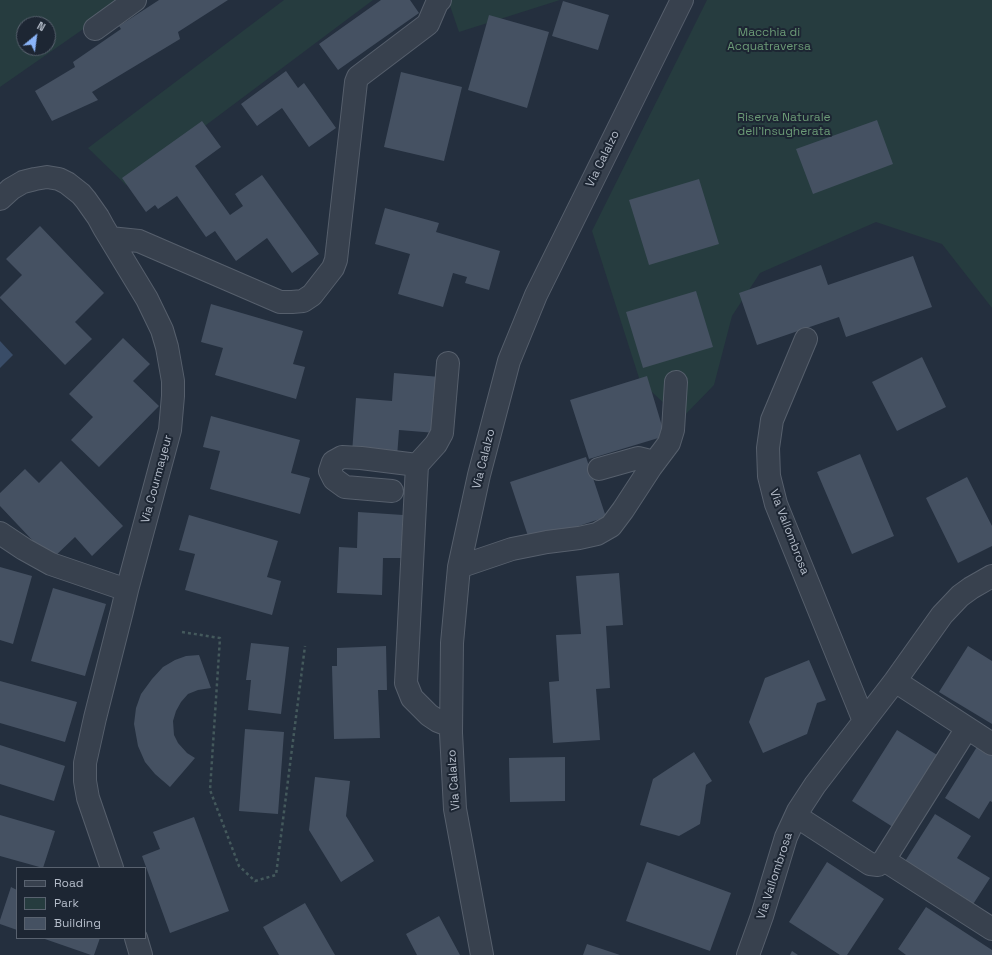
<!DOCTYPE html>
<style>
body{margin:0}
#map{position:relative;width:992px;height:955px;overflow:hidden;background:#242f3e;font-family:"Space Grotesk",sans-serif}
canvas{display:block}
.legend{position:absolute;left:16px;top:867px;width:130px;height:72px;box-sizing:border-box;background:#1d2633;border:1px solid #59626f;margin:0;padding:5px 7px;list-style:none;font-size:12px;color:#b4bcc9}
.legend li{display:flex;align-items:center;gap:8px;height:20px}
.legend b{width:20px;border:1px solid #59626f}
.north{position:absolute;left:16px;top:16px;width:40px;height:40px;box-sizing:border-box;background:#1d2633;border:1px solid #59626f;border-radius:50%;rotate:29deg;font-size:11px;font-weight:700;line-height:16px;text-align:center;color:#b4bcc9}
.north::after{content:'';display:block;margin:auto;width:14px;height:18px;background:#8ab4f8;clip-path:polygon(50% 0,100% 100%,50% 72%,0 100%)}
</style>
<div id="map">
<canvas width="992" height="955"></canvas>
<ul class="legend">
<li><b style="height:5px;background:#38414e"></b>Road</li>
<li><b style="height:11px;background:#263c3f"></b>Park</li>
<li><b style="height:11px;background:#455162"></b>Building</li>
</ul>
<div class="north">N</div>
</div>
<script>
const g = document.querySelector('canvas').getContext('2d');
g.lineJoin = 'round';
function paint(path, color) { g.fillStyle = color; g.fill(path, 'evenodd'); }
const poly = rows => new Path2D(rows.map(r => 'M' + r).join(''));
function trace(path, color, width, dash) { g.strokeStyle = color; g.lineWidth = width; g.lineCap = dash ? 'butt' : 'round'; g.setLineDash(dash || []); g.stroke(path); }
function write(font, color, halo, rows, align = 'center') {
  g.font = font + ' "Space Grotesk",sans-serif'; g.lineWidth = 4; g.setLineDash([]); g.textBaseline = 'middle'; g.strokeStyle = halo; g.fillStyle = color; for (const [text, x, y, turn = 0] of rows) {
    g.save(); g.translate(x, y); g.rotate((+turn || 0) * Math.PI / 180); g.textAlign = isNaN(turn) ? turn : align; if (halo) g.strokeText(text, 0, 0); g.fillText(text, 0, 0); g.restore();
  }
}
paint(poly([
 [0,0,125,0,0,87],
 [24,24,48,24,48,48,24,48],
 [284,0,373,0,126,185,88,148],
 [448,0,560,0,459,32],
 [707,0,992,0,992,308,942,244,876,222,760,273,732,316,714,385,681,419,640,381,592,231]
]), '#263c3f');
paint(poly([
 [0,341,13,355,0,368]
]), '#394c67');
paint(poly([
 [159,0,228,0,178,32,180,39,92,92,98,100,52,121,35,91,75,67,73,62,121,29,119,26],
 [381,0,410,0,419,13,338,70,319,44],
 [563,1,609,15,598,50,552,36],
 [489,15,549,32,527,108,468,90],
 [286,71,298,88,304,83,336,128,309,147,282,108,257,126,241,104],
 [401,72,462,87,444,161,384,147],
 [877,120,893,164,813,194,796,149],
 [202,121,221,147,195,166,230,215,243,206,235,194,262,175,319,254,292,273,267,238,236,261,215,231,206,237,177,196,158,209,155,205,146,212,122,178],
 [699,179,719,244,649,265,629,200],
 [385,208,439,223,436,232,500,251,489,290,465,283,467,277,453,273,443,307,398,294,410,254,375,244],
 [40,226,104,293,75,322,92,339,65,365,0,298,0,297,22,275,6,259],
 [913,256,932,307,846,337,839,317,757,345,739,293,821,265,828,285],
 [696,291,713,347,643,368,626,312],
 [211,304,303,331,293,364,305,367,296,399,215,375,223,348,201,342],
 [123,338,150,364,133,381,159,406,99,467,71,440,93,417,69,394],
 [922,357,946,407,897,431,872,382],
 [394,373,440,377,436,433,399,430,397,457,352,453,356,398,392,401],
 [647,376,665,436,589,459,570,400],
 [211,416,300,440,291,473,310,478,300,514,210,489,220,451,203,447],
 [860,454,894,536,852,554,817,472],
 [586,457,606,517,530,542,510,482],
 [61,461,123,526,92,556,75,537,51,560,0,506,0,493,25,469,39,483],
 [967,477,992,526,992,546,958,563,926,498],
 [358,512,403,515,402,558,383,558,382,595,337,593,339,547,357,548],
 [189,515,278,541,267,577,281,581,272,615,185,590,195,554,179,550],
 [0,567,32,576,13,644,0,640],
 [619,573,623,625,606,626,610,688,596,689,600,740,553,743,549,682,559,681,556,635,581,634,576,576],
 [53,588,106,604,85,676,31,661],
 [251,643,289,647,281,714,248,710,251,680,246,680],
 [386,646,387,690,378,690,380,738,334,739,332,666,337,666,337,648],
 [968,646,992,661,992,724,939,692],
 [199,655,211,688,198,690,188,694,181,702,176,711,173,721,174,735,178,743,187,753,195,758,170,787,155,774,145,762,138,746,134,724,136,708,141,694,152,679,163,667,175,660,186,656],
 [809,660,826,700,817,703,807,734,763,753,749,722,765,678],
 [0,681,77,702,65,742,0,723],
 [245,729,284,732,278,814,239,811],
 [897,730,942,758,896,829,852,801],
 [980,742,992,750,992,802,990,801,979,819,945,798],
 [0,745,65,766,54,801,0,784],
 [694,752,712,781,706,785,700,824,679,836,640,825,653,779],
 [565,757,565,801,510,802,509,758],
 [315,777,350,781,346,816,374,861,341,882,309,830],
 [935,814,971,836,957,858,990,878,970,909,902,866],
 [0,815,55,831,43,868,0,856],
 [194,817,229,911,170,933,142,856,160,849,153,832],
 [647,862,731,893,710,951,626,921],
 [827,862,884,899,847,955,840,955,789,922],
 [11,887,17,890,17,930,0,924,0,920],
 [305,903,335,955,279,955,263,927],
 [926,907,992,950,992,955,906,955,898,949],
 [439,916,460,955,417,955,406,934],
 [42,938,100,938,94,955,91,955],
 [587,944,620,955,583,955],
 [792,951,798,955,790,955]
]), '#455162');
const minor = poly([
 [95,29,135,0],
 [0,199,11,189,23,182,35,179,47,177,59,179,67,183,81,194,86,200,98,217,104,228,147,299,162,330,167,347,173,381,173,396,170,430,127,590,122,611,95,718,85,763,85,781,88,798,112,868],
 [110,238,139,241,280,302,292,302,303,301,312,295,333,268,336,260,356,82,358,77,428,24,437,3,440,0],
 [806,339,772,420,768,448,769,476,776,504,864,721],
 [448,363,442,433,436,444,417,465,406,683,412,698,429,715,438,721,451,726],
 [599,469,638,458,654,462],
 [392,491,345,487,334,479,330,471,333,462,342,457,361,458,417,465],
 [0,533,24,549,51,564,127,590],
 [459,567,512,549,547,542,579,538,597,534,611,526,623,510,651,467,669,443,673,430,676,382],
 [895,681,992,744],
 [796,816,870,864,878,865,884,860,992,929],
 [884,860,967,728],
 [136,938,141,955],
 [482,955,455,809,451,733,452,643,459,567,479,475,509,361,536,295,682,0],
 [748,955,762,916,786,837,798,811,815,785,895,681,942,615,960,596,971,588,992,576]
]);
trace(minor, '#565f6c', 24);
trace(poly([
 [182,632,220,638,210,790,239,866,255,881,276,875,305,646]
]), '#44595c', 2.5, [3, 3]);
trace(minor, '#38414e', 22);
write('12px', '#6b9a76', '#1d2633', [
 ["Macchia di",769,33],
 ["Acquatraversa",769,47],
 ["Riserva Naturale",784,118],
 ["dell'Insugherata",784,132]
]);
write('12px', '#b4bcc9', '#1d2633', [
 ["Via Calalzo",603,159,-64],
 ["Via Calalzo",484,459,-76],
 ["Via Courmayeur",157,479,-75],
 ["Via Vallombrosa",789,532,69],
 ["Via Calalzo",454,780,-94],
 ["Via Vallombrosa",775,876,-72]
]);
</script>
